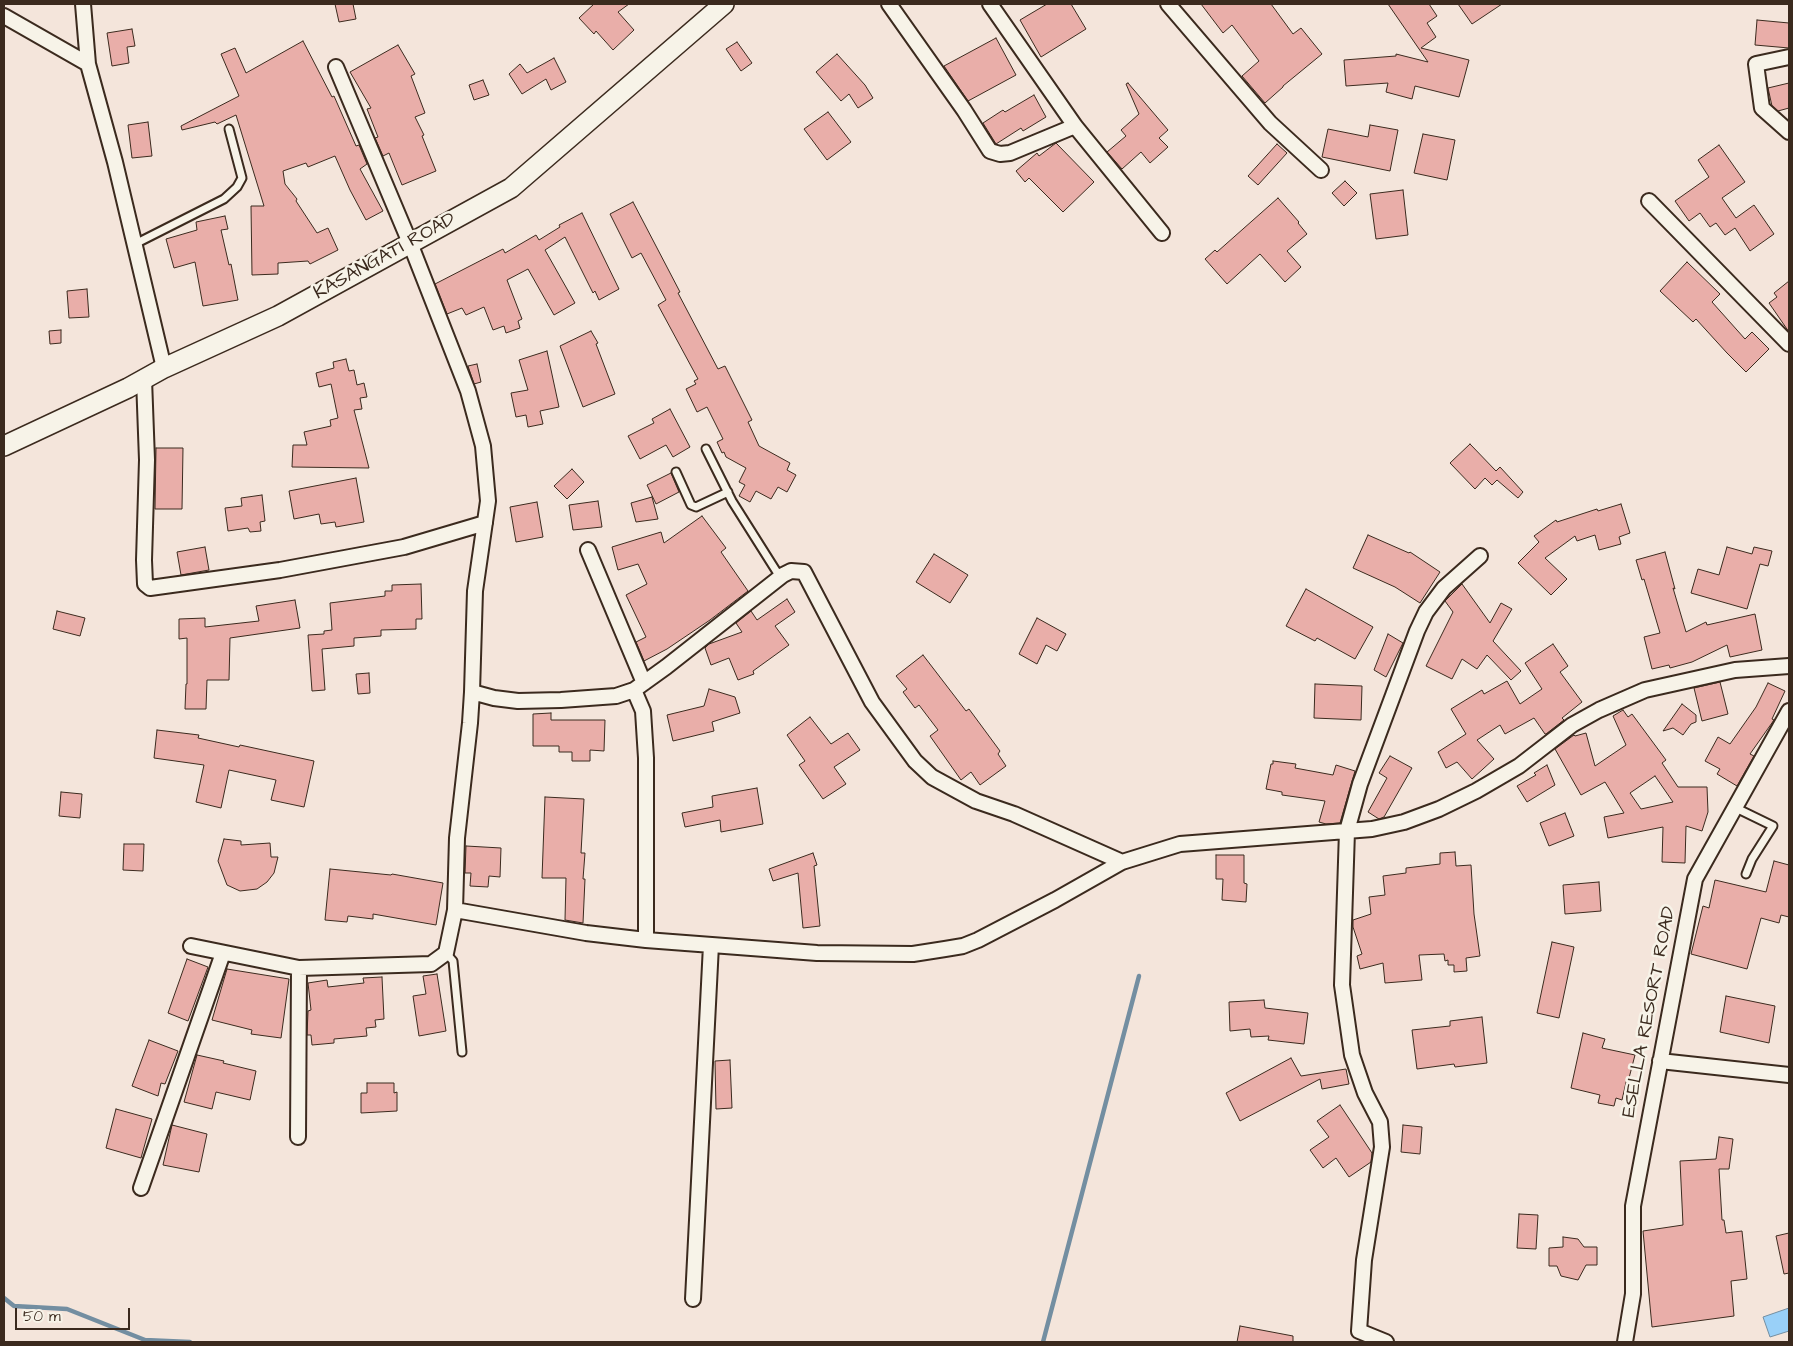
<!DOCTYPE html>
<style>
body{margin:0}
#map{position:relative;width:1793px;height:1346px;overflow:hidden;background:#f4e5db;font-family:"Architects Daughter",sans-serif}
canvas{display:block}
.frame{position:absolute;inset:0;border:5px solid #3b2a1e;pointer-events:none}
.scale{position:absolute;left:15px;top:1308px;width:115px;height:22px;box-sizing:border-box;border:2px solid #3b2a1e;border-top:0;padding-left:6px;font-size:15px;line-height:18px;white-space:nowrap;color:#3b2a1e;-webkit-text-stroke:4px #f7f3e8;paint-order:stroke}
</style>
<div id="map">
<canvas width="1793" height="1346"></canvas>
<div class="frame"></div>
<div class="scale">50 m</div>
</div>
<script>
const g = document.querySelector('canvas').getContext('2d');
g.lineJoin = 'round';
function paint(path, color) { g.fillStyle = color; g.fill(path, 'evenodd'); }
const poly = rows => new Path2D(rows.map(r => 'M' + r).join(''));
function trace(path, color, width, dash) { g.strokeStyle = color; g.lineWidth = width; g.lineCap = dash ? 'butt' : 'round'; g.setLineDash(dash || []); g.stroke(path); }
function write(font, color, halo, rows, align = 'center') {
  g.font = font + ' "Architects Daughter",sans-serif'; g.lineWidth = 5; g.setLineDash([]); g.textBaseline = 'middle'; g.strokeStyle = halo; g.fillStyle = color; for (const [text, x, y, turn = 0] of rows) {
    g.save(); g.translate(x, y); g.rotate((+turn || 0) * Math.PI / 180); g.textAlign = isNaN(turn) ? turn : align; if (halo) g.strokeText(text, 0, 0); g.fillText(text, 0, 0); g.restore();
  }
}
const water = poly([
 [1789,1308,1789,1331,1770,1337,1763,1317,1789,1308]
]);
paint(water, '#99d0f8');
trace(water, '#738ea1', 1);
trace(poly([
 [4,1298,14,1306,67,1309,145,1340,190,1342],
 [1043,1342,1139,976]
]), '#738ea1', 4.5);
const building = poly([
 [335,4,353,4,356,19,339,22,335,4],
 [594,4,629,4,618,12,634,30,613,50,596,31,594,34,579,18,594,4],
 [1047,4,1071,4,1086,29,1041,57,1020,20,1047,4],
 [1201,4,1271,4,1293,34,1301,28,1322,54,1283,86,1283,87,1265,103,1242,76,1259,61,1232,25,1223,33,1201,4],
 [1388,4,1429,4,1437,16,1427,23,1436,37,1421,48,1469,60,1459,97,1415,86,1412,99,1386,92,1388,83,1346,86,1344,60,1396,56,1396,54,1428,62,1388,4],
 [1458,4,1502,4,1472,24,1458,4],
 [1757,20,1789,23,1789,48,1755,45,1757,20],
 [132,29,135,46,127,47,129,63,112,66,107,33,132,29],
 [996,38,1016,75,968,101,944,66,996,38],
 [303,41,332,97,334,96,356,146,359,145,367,164,360,169,383,211,366,220,350,190,335,156,308,167,306,163,283,171,285,184,297,199,296,201,317,233,328,228,338,250,310,264,308,261,278,263,278,274,252,275,251,206,264,206,236,115,217,124,215,122,182,130,181,126,239,96,221,54,235,48,246,73,303,41],
 [737,42,752,63,741,71,726,49,737,42],
 [398,45,415,74,411,76,425,113,415,117,424,135,422,136,436,171,402,185,389,153,383,156,375,138,378,137,367,109,371,108,350,72,398,45],
 [837,54,865,85,873,98,858,108,849,94,841,101,816,72,837,54],
 [554,58,566,82,551,90,546,79,522,94,509,74,520,64,527,73,554,58],
 [483,80,489,95,474,100,469,85,483,80],
 [1128,83,1168,130,1159,138,1168,147,1150,163,1141,152,1122,169,1107,152,1126,136,1121,130,1139,114,1126,84,1128,83],
 [1789,83,1789,108,1778,111,1772,106,1768,88,1789,83],
 [1034,95,1046,117,1023,131,1021,128,996,144,983,123,1003,110,1005,112,1034,95],
 [828,112,851,142,827,160,804,129,828,112],
 [148,122,152,156,132,158,128,125,148,122],
 [1370,125,1398,130,1390,171,1322,157,1328,129,1368,137,1370,125],
 [1423,134,1455,140,1447,180,1414,173,1423,134],
 [1056,143,1094,182,1063,212,1029,178,1025,182,1016,171,1037,153,1039,156,1056,143],
 [1277,144,1287,153,1258,185,1248,176,1277,144],
 [1719,145,1745,182,1722,198,1736,218,1754,205,1774,234,1750,251,1735,228,1725,235,1716,223,1710,227,1700,213,1689,221,1675,201,1709,177,1698,160,1719,145],
 [1345,181,1357,193,1344,206,1332,193,1345,181],
 [1403,190,1408,235,1376,239,1370,194,1403,190],
 [1278,198,1299,222,1298,223,1307,234,1287,251,1301,267,1285,282,1260,254,1227,284,1205,259,1215,250,1217,252,1278,198],
 [633,202,680,292,678,293,718,369,725,366,752,420,748,422,759,446,790,463,787,470,796,475,787,492,778,487,771,499,756,491,750,502,739,496,745,485,739,482,746,468,726,457,724,452,722,453,717,442,723,439,707,407,697,412,686,389,696,384,694,381,698,379,658,305,666,300,641,253,632,258,610,214,633,202],
 [582,213,619,289,599,300,595,291,593,293,565,237,545,250,575,303,554,315,528,269,507,280,522,319,518,321,520,328,506,333,504,326,493,330,484,307,466,315,462,308,447,314,435,284,503,249,505,253,536,235,539,240,560,227,559,225,582,213],
 [225,216,228,229,221,230,229,265,231,264,238,300,203,306,195,262,174,268,166,239,197,230,196,222,225,216],
 [1687,262,1720,294,1712,302,1745,339,1752,332,1769,349,1746,372,1727,353,1696,319,1693,322,1660,291,1687,262],
 [1789,281,1789,332,1769,303,1777,297,1774,293,1789,281],
 [87,289,89,317,69,318,67,291,87,289],
 [61,330,61,343,50,344,49,331,61,330],
 [591,331,598,343,596,344,615,394,583,407,560,346,591,331],
 [547,351,559,407,540,411,543,424,528,427,526,415,516,417,511,393,528,390,519,360,547,351],
 [346,359,349,371,354,370,357,385,364,383,367,397,360,398,362,409,354,410,369,468,292,467,293,445,307,445,304,432,331,426,330,420,338,418,331,384,319,387,316,373,334,368,333,362,346,359],
 [477,364,481,382,474,384,468,366,477,364],
 [670,409,690,447,673,457,666,445,640,459,628,436,654,423,652,419,670,409],
 [1470,444,1496,471,1500,467,1523,492,1518,498,1497,480,1492,485,1485,478,1475,489,1450,463,1470,444],
 [156,448,183,448,182,509,155,509,156,448],
 [572,469,584,482,567,499,554,486,572,469],
 [671,473,679,492,656,504,647,485,671,473],
 [356,478,364,522,336,527,335,522,321,524,319,514,294,519,289,491,356,478],
 [262,495,265,521,260,522,261,531,250,532,248,528,228,531,225,508,242,506,241,498,262,495],
 [652,497,658,519,636,522,631,503,652,497],
 [598,501,602,527,573,530,569,505,598,501],
 [537,502,543,537,516,542,510,507,537,502],
 [1621,504,1630,533,1619,537,1621,544,1599,550,1595,535,1577,541,1575,536,1545,558,1567,579,1551,595,1518,563,1539,542,1534,536,1556,520,1557,522,1597,509,1598,511,1621,504],
 [702,516,726,548,721,552,748,591,710,620,667,649,644,661,636,642,646,637,626,595,647,584,638,564,618,570,612,547,661,532,664,543,702,516],
 [1368,535,1409,553,1410,552,1440,572,1420,603,1395,587,1353,568,1368,535],
 [205,547,209,570,181,575,177,552,205,547],
 [1727,547,1752,554,1754,547,1772,551,1768,566,1760,564,1747,609,1691,593,1698,569,1719,575,1727,547],
 [1665,552,1675,589,1673,588,1686,632,1706,622,1707,625,1755,614,1762,650,1730,657,1727,645,1692,662,1670,668,1669,665,1652,669,1644,637,1660,633,1644,579,1642,580,1636,560,1665,552],
 [934,554,968,575,950,603,916,582,934,554],
 [421,584,422,619,416,619,416,629,381,630,381,636,354,638,354,646,322,649,325,690,312,691,308,635,324,634,324,631,332,630,330,603,385,596,385,591,392,591,392,585,421,584],
 [1462,584,1490,623,1501,603,1512,609,1493,641,1521,671,1511,680,1487,655,1477,669,1462,659,1452,679,1426,666,1453,612,1445,601,1462,584],
 [1306,589,1373,627,1355,659,1317,638,1315,641,1286,626,1306,589],
 [787,599,795,612,775,626,789,645,753,671,754,674,738,680,729,658,711,665,705,648,709,644,742,632,736,623,751,611,757,620,787,599],
 [295,600,300,628,230,638,229,680,207,680,206,709,185,709,186,684,187,684,187,638,179,639,179,619,205,618,205,627,259,621,256,606,295,600],
 [57,611,85,618,80,636,53,629,57,611],
 [1037,618,1066,634,1057,651,1046,645,1037,664,1019,654,1037,618],
 [1388,634,1403,643,1386,677,1374,670,1388,634],
 [1553,644,1568,666,1560,672,1582,702,1562,718,1564,720,1546,734,1545,734,1534,718,1505,734,1500,725,1477,740,1494,759,1472,779,1457,762,1446,768,1438,752,1466,734,1451,709,1482,690,1484,694,1507,681,1520,704,1542,689,1525,663,1553,644],
 [923,655,966,711,969,709,1000,751,998,754,1006,766,980,785,971,772,961,780,930,736,938,730,919,705,915,708,903,692,907,689,896,676,923,655],
 [369,673,370,693,358,694,356,674,369,673],
 [1720,682,1728,714,1702,721,1694,688,1720,682],
 [1768,683,1785,691,1772,719,1774,720,1750,754,1754,756,1737,786,1717,774,1720,769,1705,761,1718,737,1730,744,1756,707,1768,683],
 [1315,684,1362,686,1361,720,1314,718,1315,684],
 [709,689,735,697,740,713,712,722,714,731,673,741,667,715,704,706,709,689],
 [1682,704,1696,715,1696,722,1691,724,1683,735,1673,728,1663,731,1682,704],
 [1623,710,1628,717,1632,714,1666,760,1662,763,1678,787,1707,787,1708,812,1702,831,1686,826,1685,863,1662,862,1663,827,1608,838,1604,817,1624,813,1605,782,1581,795,1555,749,1574,735,1575,736,1586,733,1595,766,1626,745,1613,716,1623,710],
 [1655,776,1673,802,1641,809,1630,793,1655,776],
 [551,713,551,720,605,720,604,751,590,750,590,761,572,761,572,752,559,752,559,746,533,746,533,714,551,713],
 [810,717,831,744,848,733,860,750,834,767,846,784,823,799,799,765,805,761,787,735,810,717],
 [157,730,199,735,198,738,239,747,240,745,314,761,304,807,271,800,276,780,229,770,221,808,196,802,204,765,154,758,157,730],
 [1390,756,1412,768,1384,817,1379,819,1368,812,1387,778,1379,773,1390,756],
 [1273,761,1296,764,1295,768,1333,775,1336,765,1355,771,1340,823,1326,824,1319,822,1325,801,1282,795,1282,792,1266,789,1271,764,1273,764,1273,761],
 [1547,765,1555,785,1527,802,1517,786,1536,775,1534,773,1547,765],
 [757,788,763,824,721,832,720,820,685,827,682,813,713,807,712,796,757,788],
 [61,792,82,794,80,818,59,816,61,792],
 [545,797,584,799,581,853,585,853,583,879,585,879,583,923,565,920,566,878,542,878,545,797],
 [1565,813,1574,836,1549,846,1540,823,1565,813],
 [224,839,241,841,241,845,270,843,271,857,278,857,274,873,267,882,257,889,240,891,227,885,218,861,224,839],
 [124,844,144,844,143,871,123,870,124,844],
 [466,846,501,848,500,877,489,876,488,887,470,886,471,873,465,873,466,846],
 [1455,852,1456,866,1471,865,1474,914,1480,956,1466,958,1467,971,1454,972,1454,965,1448,965,1448,960,1445,961,1444,954,1419,955,1422,980,1385,983,1383,963,1360,969,1357,956,1362,954,1353,927,1353,920,1371,914,1369,897,1385,895,1383,876,1406,873,1406,868,1440,864,1440,853,1455,852],
 [813,853,817,865,814,866,820,926,803,928,798,873,773,881,769,869,813,853],
 [1216,855,1244,855,1244,883,1247,884,1246,902,1222,900,1223,879,1216,879,1216,855],
 [1774,861,1789,865,1789,917,1781,915,1779,923,1761,918,1747,969,1691,954,1703,906,1709,908,1715,880,1766,892,1774,861],
 [330,869,391,875,392,874,443,883,436,925,373,914,373,919,348,916,347,922,325,920,330,869],
 [1599,882,1601,911,1565,914,1563,885,1599,882],
 [1552,942,1574,947,1559,1018,1537,1013,1552,942],
 [187,959,208,967,188,1021,168,1013,187,959],
 [227,969,289,979,281,1038,251,1034,252,1030,212,1020,227,969],
 [437,974,446,1031,419,1036,413,996,426,994,423,976,437,974],
 [382,977,384,1019,375,1020,376,1027,366,1028,367,1036,334,1039,334,1043,312,1045,311,1035,307,1035,308,1011,311,1010,308,983,327,980,328,987,364,983,363,978,382,977],
 [1726,996,1775,1006,1769,1043,1720,1032,1726,996],
 [1264,1000,1265,1008,1308,1013,1304,1044,1268,1040,1269,1036,1251,1037,1250,1029,1230,1031,1229,1002,1264,1000],
 [1482,1017,1487,1063,1455,1067,1454,1064,1417,1069,1412,1030,1450,1026,1450,1021,1482,1017],
 [1583,1033,1605,1039,1602,1048,1635,1055,1629,1078,1627,1078,1622,1100,1616,1098,1614,1106,1598,1103,1600,1095,1571,1088,1583,1033],
 [149,1040,178,1051,165,1084,161,1083,158,1096,132,1086,149,1040],
 [197,1055,224,1061,223,1063,256,1071,250,1100,216,1092,212,1109,184,1102,197,1055],
 [1291,1058,1301,1076,1346,1069,1349,1084,1322,1089,1320,1079,1240,1121,1226,1093,1291,1058],
 [730,1060,732,1108,716,1109,715,1061,730,1060],
 [367,1083,394,1083,394,1093,397,1092,397,1111,361,1113,361,1093,367,1093,367,1083],
 [1340,1105,1372,1153,1371,1162,1349,1177,1336,1158,1323,1168,1310,1150,1329,1137,1317,1121,1340,1105],
 [116,1109,152,1119,141,1158,106,1148,116,1109],
 [172,1125,207,1134,199,1172,163,1165,172,1125],
 [1403,1125,1422,1127,1420,1154,1401,1152,1403,1125],
 [1719,1137,1733,1139,1729,1169,1719,1169,1722,1220,1724,1220,1726,1233,1742,1231,1747,1279,1731,1281,1734,1316,1652,1327,1643,1231,1683,1225,1680,1161,1716,1159,1719,1137],
 [1519,1214,1538,1215,1536,1249,1517,1248,1519,1214],
 [1789,1233,1789,1273,1784,1274,1776,1236,1789,1233],
 [1563,1237,1578,1239,1584,1247,1597,1247,1597,1265,1586,1265,1578,1280,1561,1276,1557,1266,1549,1266,1549,1248,1563,1247,1563,1237],
 [1240,1326,1293,1336,1293,1342,1237,1342,1240,1326]
]);
paint(building, '#e9aea9');
trace(building, '#3b2a1e', 1);
const lane = poly([
 [135,244,224,199,237,187,242,178,229,129],
 [706,449,732,501,780,577],
 [676,472,691,505,696,507,728,492],
 [1736,808,1773,826,1752,859,1746,874],
 [446,953,453,961,462,1052]
]);
const street = poly([
 [83,4,88,64,115,162,164,368],
 [889,4,964,110,990,151,1000,154,1010,153,1075,126],
 [990,4,1075,126,1162,233],
 [1168,4,1270,123,1321,170],
 [4,16,88,64],
 [1789,57,1756,64,1762,108,1789,132],
 [336,67,410,243,468,391,483,446,488,501,475,591,472,692,470,723,457,838,455,910,586,933,646,940,817,953,913,954,945,949,963,946,978,940,1055,900,1122,862,1180,844,1372,829,1404,822,1439,809,1476,791,1519,766,1572,725,1599,710,1645,690,1735,670,1789,666],
 [1649,201,1789,344],
 [144,379,147,460,144,560,145,584,150,588,280,570,404,547,485,523],
 [588,550,644,683],
 [634,690,643,711,646,758,646,940],
 [472,692,494,698,518,701,561,700,616,696,634,690,666,667,783,575,791,571,804,572,872,702,915,761,932,777,976,801,1014,814,1122,862],
 [191,946,299,968,431,964,446,953,455,910],
 [1660,1061,1789,1075],
 [298,1137,299,968],
 [141,1188,223,953],
 [693,1299,711,945],
 [1386,1342,1359,1331,1364,1260,1382,1147,1380,1122,1365,1093,1352,1055,1342,985,1347,831,1360,784,1417,631,1426,612,1444,588,1480,556],
 [1625,1342,1633,1294,1633,1206,1695,879,1789,711]
]);
const secondary = poly([
 [4,446,128,388,164,368,278,316,511,188,724,4]
]);
trace(lane, '#3b2a1e', 11);
trace(street, '#3b2a1e', 18);
trace(secondary, '#3b2a1e', 22);
trace(lane, '#f7f3e8', 7);
trace(street, '#f7f3e8', 14);
trace(secondary, '#f7f3e8', 19);
write('19px', '#3b2a1e', '#f7f3e8', [
 ["KASANGATI ROAD",385,257,-29],
 ["ESELLA RESORT ROAD",1650,1012,-79]
]);
</script>
